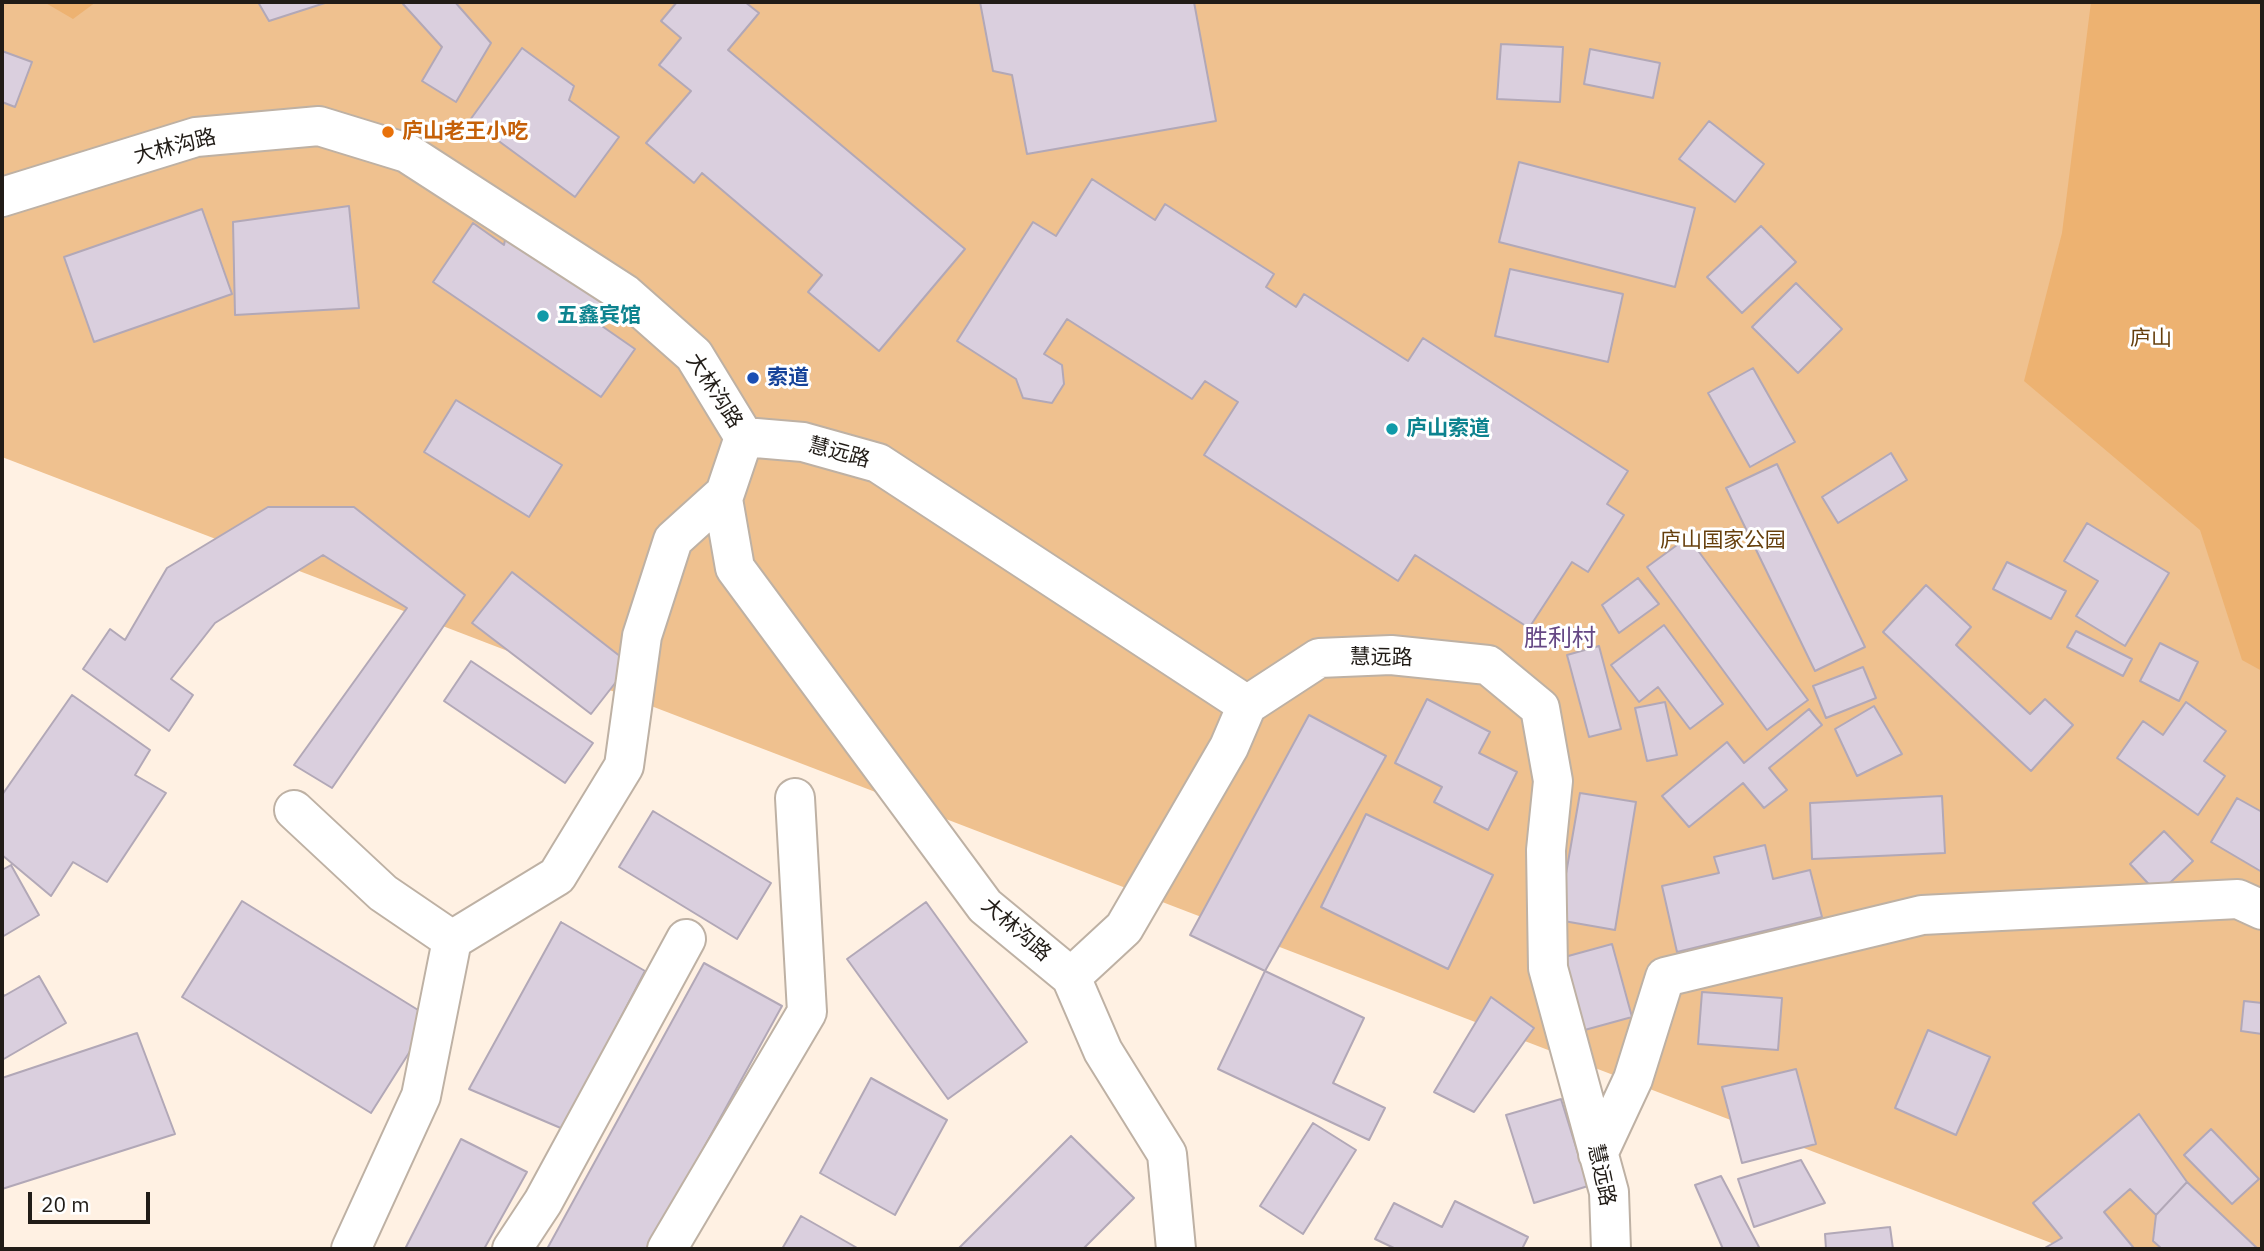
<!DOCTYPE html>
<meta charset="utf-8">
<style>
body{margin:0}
#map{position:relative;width:2264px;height:1251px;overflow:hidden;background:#fff1e3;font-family:"IBM Plex Sans",sans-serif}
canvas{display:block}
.frame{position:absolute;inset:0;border:4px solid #211c17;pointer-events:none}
.scale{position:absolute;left:28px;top:1192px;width:122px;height:32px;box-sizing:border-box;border:4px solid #211c17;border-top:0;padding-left:9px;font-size:21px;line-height:24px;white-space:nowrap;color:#211c17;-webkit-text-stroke:5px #fff;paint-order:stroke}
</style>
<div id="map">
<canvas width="2264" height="1251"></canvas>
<div class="frame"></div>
<div class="scale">20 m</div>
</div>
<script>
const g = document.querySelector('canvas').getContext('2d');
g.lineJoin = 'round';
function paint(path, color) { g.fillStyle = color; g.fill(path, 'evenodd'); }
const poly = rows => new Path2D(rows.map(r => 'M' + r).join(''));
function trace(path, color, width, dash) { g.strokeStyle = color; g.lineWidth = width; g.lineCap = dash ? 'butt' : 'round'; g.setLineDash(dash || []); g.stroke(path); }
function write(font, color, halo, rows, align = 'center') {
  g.font = font + ' "IBM Plex Sans","Noto Sans SC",sans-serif'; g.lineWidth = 6; g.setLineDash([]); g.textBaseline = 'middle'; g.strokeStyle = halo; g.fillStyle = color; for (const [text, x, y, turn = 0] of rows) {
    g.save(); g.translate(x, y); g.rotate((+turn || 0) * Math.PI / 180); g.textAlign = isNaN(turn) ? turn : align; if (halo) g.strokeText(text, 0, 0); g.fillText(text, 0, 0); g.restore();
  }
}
paint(poly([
 [2,2,2262,2,2262,1249,2067,1249,2,457]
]), '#efc18f');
paint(poly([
 [44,2,96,2,73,19],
 [2091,2,2262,2,2262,671,2242,660,2200,530,2024,381,2062,233]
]), '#edb271');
const building = poly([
 [258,2,328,2,269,21,258,2],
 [406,2,455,2,491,43,456,102,422,81,442,47,403,4,406,2],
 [677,2,745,2,759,13,728,50,965,249,879,351,808,292,822,275,702,173,694,183,646,143,691,91,659,65,681,38,661,21,677,2],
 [980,2,1194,2,1216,121,1027,154,1012,75,993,71,980,2],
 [1501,44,1563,47,1560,102,1497,99,1501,44],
 [522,48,574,86,569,100,619,137,575,197,470,120,522,48],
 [1590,49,1660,63,1653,98,1584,84,1590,49],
 [2,51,32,62,15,107,2,102,2,51],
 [1709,121,1764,164,1735,202,1679,159,1709,121],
 [1519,162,1695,208,1675,287,1499,242,1519,162],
 [1092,179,1155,220,1165,204,1274,274,1266,287,1296,307,1304,294,1408,361,1423,338,1628,471,1607,504,1624,515,1588,572,1572,562,1529,628,1415,555,1398,581,1204,455,1238,402,1205,381,1192,399,1067,319,1044,354,1062,365,1064,384,1052,403,1023,398,1016,379,957,341,1033,222,1056,236,1092,179],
 [349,206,359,308,235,315,233,222,349,206],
 [202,209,232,294,94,342,64,257,202,209],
 [473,223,504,245,506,235,611,307,599,324,635,349,601,397,433,282,473,223],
 [1761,226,1796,262,1742,313,1707,277,1761,226],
 [1510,269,1623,294,1608,362,1495,336,1510,269],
 [1796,283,1842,329,1798,373,1752,327,1796,283],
 [1753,368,1795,442,1750,467,1708,393,1753,368],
 [456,400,562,465,529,517,424,452,456,400],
 [1891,453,1907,480,1838,523,1822,497,1891,453],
 [1777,464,1865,647,1815,671,1726,488,1777,464],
 [268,507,354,507,465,595,332,788,294,765,407,608,323,555,215,623,171,679,193,695,169,731,83,669,110,629,125,640,167,568,268,507],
 [2087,523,2169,573,2125,646,2076,616,2098,581,2064,561,2087,523],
 [1688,537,1808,700,1767,730,1647,567,1688,537],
 [2007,562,2066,591,2051,619,1993,589,2007,562],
 [512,572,630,664,591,714,472,623,512,572],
 [1638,578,1659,604,1619,633,1602,605,1638,578],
 [1926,585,1971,627,1956,645,2030,714,2045,699,2073,725,2031,771,1883,632,1926,585],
 [1664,625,1723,704,1690,729,1658,687,1639,702,1611,665,1664,625],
 [2076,631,2132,659,2123,676,2067,647,2076,631],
 [2160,643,2198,662,2179,701,2140,681,2160,643],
 [1599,646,1621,729,1589,737,1567,655,1599,646],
 [471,661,593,743,565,783,444,701,471,661],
 [1863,667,1876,698,1826,718,1813,686,1863,667],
 [72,695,150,750,135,775,166,793,107,882,73,862,51,896,2,855,2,795,72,695],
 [1427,699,1490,732,1479,753,1517,772,1488,830,1434,802,1442,787,1395,763,1427,699],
 [1665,702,1677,755,1647,761,1635,708,1665,702],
 [2186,702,2226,731,2204,761,2225,776,2198,815,2117,758,2143,721,2163,735,2186,702],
 [1874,706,1902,754,1857,776,1835,729,1874,706],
 [1809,709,1822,725,1769,768,1787,790,1764,808,1743,783,1689,827,1662,796,1727,742,1744,763,1809,709],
 [1309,715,1386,756,1265,971,1190,935,1309,715],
 [1580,793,1636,802,1615,930,1558,920,1580,793],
 [1942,796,1945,853,1812,859,1810,803,1942,796],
 [2237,798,2262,812,2262,872,2211,842,2237,798],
 [653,811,771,883,737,939,619,867,653,811],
 [1366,814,1493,875,1448,969,1321,907,1366,814],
 [2164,831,2193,861,2158,894,2130,864,2164,831],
 [1765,845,1773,879,1810,870,1822,917,1677,952,1662,886,1719,873,1714,857,1765,845],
 [11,865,39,915,2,937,2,870,11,865],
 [242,901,431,1018,371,1113,182,997,242,901],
 [926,902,1027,1042,948,1099,847,959,926,902],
 [561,922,645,971,563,1129,469,1089,561,922],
 [1612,944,1632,1017,1581,1031,1561,958,1612,944],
 [704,963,782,1006,648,1249,547,1249,704,963],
 [1265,971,1364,1018,1333,1083,1385,1108,1369,1140,1218,1069,1265,971],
 [39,976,66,1023,2,1060,2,992,4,996,39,976],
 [1702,992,1782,998,1778,1050,1698,1044,1702,992],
 [1491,997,1534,1028,1474,1112,1434,1092,1491,997],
 [2244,1001,2262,1003,2262,1034,2241,1031,2244,1001],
 [1928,1030,1990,1057,1956,1135,1895,1108,1928,1030],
 [137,1033,175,1134,2,1189,2,1078,137,1033],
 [1796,1069,1816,1144,1742,1163,1722,1087,1796,1069],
 [871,1078,947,1120,895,1215,820,1173,871,1078],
 [1561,1099,1588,1186,1534,1203,1506,1115,1561,1099],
 [2139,1114,2187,1182,2156,1215,2130,1189,2104,1212,2133,1247,2131,1249,2043,1249,2062,1238,2033,1203,2139,1114],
 [1313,1123,1356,1150,1303,1234,1260,1206,1313,1123],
 [2211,1129,2259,1179,2232,1204,2184,1155,2211,1129],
 [1071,1136,1134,1198,1083,1249,958,1249,1071,1136],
 [461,1139,527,1172,484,1249,405,1249,461,1139],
 [1801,1160,1825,1203,1754,1227,1738,1179,1801,1160],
 [1721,1176,1760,1249,1723,1249,1695,1185,1721,1176],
 [2187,1182,2258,1249,2162,1249,2153,1241,2156,1215,2187,1182],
 [1455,1201,1528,1237,1522,1249,1396,1249,1375,1239,1394,1203,1442,1227,1455,1201],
 [801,1216,859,1249,782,1249,801,1216],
 [1890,1227,1893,1249,1826,1249,1825,1234,1890,1227]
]);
paint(building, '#dacfde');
trace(building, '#b2a8b7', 2);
const street = poly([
 [2,197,196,137,319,126,407,153,625,294,694,355,744,437,723,499,735,568,985,906,1071,977,1103,1051,1167,1154,1176,1249],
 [744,437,803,442,878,463,1247,705,1319,658,1391,655,1488,665,1540,708,1553,781,1546,850,1548,968,1609,1192,1611,1249],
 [294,810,383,893,452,940],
 [1071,977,1124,928,1229,747,1247,705],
 [1598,1154,1633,1079,1665,977,1922,915,2238,899,2262,910],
 [351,1249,421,1096,452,940,557,876,624,766,642,636,673,540,725,493],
 [512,1249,543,1202,686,939],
 [667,1249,807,1012,795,798]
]);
trace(street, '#beb1a4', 42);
trace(street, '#fff', 38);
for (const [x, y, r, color] of [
 [388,132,7,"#e8710a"],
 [543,316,7,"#0f9aa8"],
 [753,378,7,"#1a4fb4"],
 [1392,429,7,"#0f9aa8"]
]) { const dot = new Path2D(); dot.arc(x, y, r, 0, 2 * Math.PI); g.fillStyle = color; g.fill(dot); trace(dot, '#fff', 2.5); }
write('bold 21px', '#c56008', '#fff', [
 ["庐山老王小吃",402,132]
], 'left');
write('21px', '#211c17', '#fff', [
 ["大林沟路",175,147,-14],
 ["大林沟路",714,391,57],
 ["慧远路",839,453,15],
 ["慧远路",1381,658,1],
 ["大林沟路",1016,930,41],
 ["慧远路",1601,1175,78]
]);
write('bold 21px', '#0d838f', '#fff', [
 ["五鑫宾馆",557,316],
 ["庐山索道",1406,429]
], 'left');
write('21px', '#663f0c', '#fff', [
 ["庐山",2151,339],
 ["庐山国家公园",1723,541]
]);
write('bold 21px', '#164399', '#fff', [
 ["索道",767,378]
], 'left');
write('24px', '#654884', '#fff', [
 ["胜利村",1560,639]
]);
</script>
